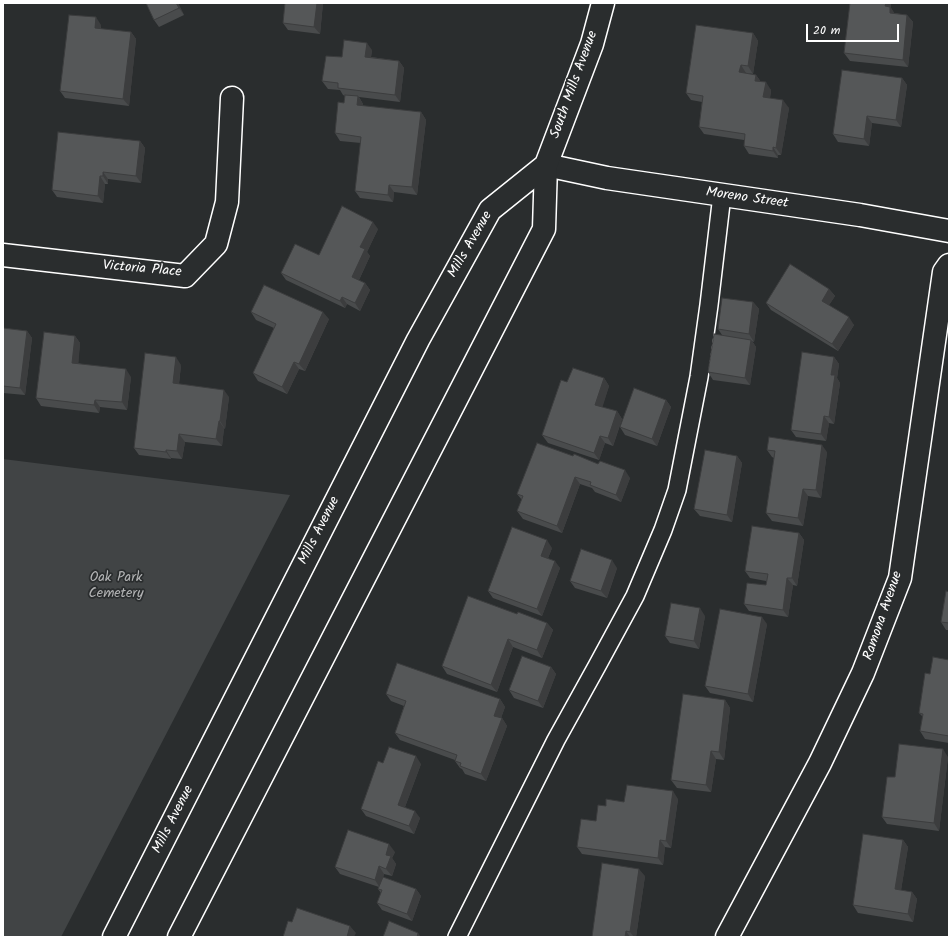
<!DOCTYPE html>
<style>
body{margin:0}
#map{position:relative;width:952px;height:940px;overflow:hidden;background:#2a2d2e;font-family:Kalam,sans-serif}
canvas{display:block}
.frame{position:absolute;inset:0;border:4px solid #fff;pointer-events:none}
.scale{position:absolute;left:806px;top:24px;width:93px;height:18px;box-sizing:border-box;border:2px solid #fff;border-top:0;padding-left:5px;font-size:12px;line-height:14px;white-space:nowrap;color:#fff;-webkit-text-stroke:3px #2a2d2e;paint-order:stroke}
</style>
<div id="map">
<canvas width="952" height="940"></canvas>
<div class="frame"></div>
<div class="scale">20 m</div>
</div>
<script>
const g = document.querySelector('canvas').getContext('2d');
g.lineJoin = 'round';
function paint(path, color) { g.fillStyle = color; g.fill(path, 'evenodd'); }
const poly = rows => new Path2D(rows.map(r => 'M' + r).join(''));
function trace(path, color, width, dash) { g.strokeStyle = color; g.lineWidth = width; g.lineCap = dash ? 'butt' : 'round'; g.setLineDash(dash || []); g.stroke(path); }
function write(font, color, halo, rows, align = 'center') {
  g.font = font + ' Kalam,sans-serif'; g.lineWidth = 3.5; g.setLineDash([]); g.textBaseline = 'middle'; g.strokeStyle = halo; g.fillStyle = color; for (const [text, x, y, turn = 0] of rows) {
    g.save(); g.translate(x, y); g.rotate((+turn || 0) * Math.PI / 180); g.textAlign = isNaN(turn) ? turn : align; if (halo) g.strokeText(text, 0, 0); g.fillText(text, 0, 0); g.restore();
  }
}
paint(poly([
 [3,459,290,495,61,937,3,937]
]), '#414445');
const service = poly([
 [457,937,556,740,597,666,635,596,663,530,677,490,699,377,709,305,722,195]
]);
const minor = poly([
 [3,255,185,276,216,244,227,202,232,98],
 [727,937,820,763,863,673,900,578,944,272,949,265]
]);
const tertiary = poly([
 [546,165,607,178,860,215,949,231]
]);
const primary = poly([
 [114,937,418,340,490,210,546,165],
 [179,937,544,229,546,165,592,44,603,3]
]);
trace(service, '#fff', 20);
trace(minor, '#fff', 25);
trace(tertiary, '#fff', 25);
trace(primary, '#fff', 25);
trace(service, '#2a2d2e', 17);
trace(minor, '#2a2d2e', 22);
trace(tertiary, '#2a2d2e', 22);
trace(primary, '#2a2d2e', 22);
paint(poly([
 [146,3,178,3,184,15,159,27,154,20],
 [279,3,323,3,320,34,288,30,283,23,285,4],
 [455,3,467,3,467,4],
 [850,3,891,3,891,8,894,13,907,15,913,22,908,67,850,61,844,53],
 [101,25,101,29,131,32,136,39,129,106,65,98,60,91],
 [753,33,758,41,753,74,746,73,756,75,761,82,771,90,770,98,789,108,781,155,778,155,778,158,749,154,744,146,744,140,704,134,699,127,702,102,691,100,686,93],
 [372,50,371,57,399,61,404,68,400,102,359,97,363,104,363,106,421,112,426,120,417,195,394,192,393,202,360,198,355,191,361,143,340,141,335,133,344,103,345,96,343,95,340,90,328,89,322,81,342,57],
 [902,78,907,85,901,127,872,123,869,146,838,142,833,134],
 [140,141,145,148,141,183,108,179,108,184,105,184,103,203,57,197,52,190],
 [378,229,367,252,370,256,359,280,365,283,370,290,360,311,347,304,345,308,286,280,281,273],
 [829,289,835,296,829,305,854,325,838,351,771,310,766,303],
 [753,302,759,309,754,342,752,341,756,347,750,385,713,380,708,372,722,335,718,329],
 [251,312,329,319,305,371,299,369,287,394,258,381,253,373,274,328,256,320],
 [3,328,27,331,32,338,25,395,3,393],
 [75,336,80,343,78,363,131,377,127,410,100,407,99,413,41,406,36,398],
 [834,357,839,364,837,378,840,383,834,424,829,423,826,441,796,437,791,430],
 [181,365,179,384,229,397,225,429,224,428,222,446,185,442,182,459,171,458,171,459,139,455,134,448],
 [604,378,609,386,602,407,617,411,622,419,613,446,605,443,599,460,548,443,542,435,567,382],
 [666,400,671,407,657,446,625,435,620,427],
 [767,450,827,452,821,498,808,496,803,526,772,521,766,513,774,458,772,457],
 [573,456,630,478,621,502,595,492,592,488,580,484,562,533,523,519,517,511,522,500,517,494],
 [737,456,742,463,732,522,700,516,694,509],
 [799,533,804,540,797,586,793,585,788,617,749,611,744,604,766,585,766,581,750,578,745,571],
 [552,548,548,558,560,568,542,616,493,598,488,591],
 [617,568,607,598,575,588,570,581],
 [949,592,949,630,946,630,941,622],
 [517,614,547,623,553,630,542,658,513,647,497,692,447,674,442,666],
 [705,616,699,649,670,643,665,636],
 [767,624,753,702,710,693,705,686],
 [949,660,949,743,925,739,920,731,923,717,919,713,930,674],
 [551,667,556,674,543,708,514,698,509,690],
 [386,694,500,699,505,707,501,718,502,718,507,726,486,781,465,774,462,769,460,768,455,761,455,760,400,740,395,733,404,706,391,701],
 [725,700,730,708,724,760,716,759,711,792,677,788,671,780],
 [948,757,939,831,887,824,882,817,895,777],
 [383,763,421,764,405,807,420,818,414,834,366,816,361,809],
 [678,799,671,848,665,847,663,865,582,854,577,847,596,821,606,806,624,802],
 [903,840,908,847,901,890,912,892,917,899,913,922,858,913,853,905],
 [395,852,392,858,396,864,392,876,384,874,383,877,416,889,421,896,412,921,382,910,377,903,381,893,378,889,379,887,340,874,335,867],
 [645,876,636,937,592,937]
]), '#494b4c');
paint(poly([
 [176,3,178,3,184,15,179,8],
 [317,3,323,3,320,34,314,27],
 [886,3,891,3,891,8,895,14,895,20,885,6],
 [907,15,913,22,908,67,903,60],
 [96,17,101,25,100,36,95,28],
 [131,32,136,39,129,106,123,99],
 [753,33,758,41,753,74,748,66],
 [367,43,372,50,370,64,365,57],
 [399,61,404,68,400,102,395,95],
 [741,65,746,73,744,80,739,72],
 [756,75,761,82,755,81],
 [902,78,907,85,901,127,896,120],
 [766,82,771,90,769,105,763,97],
 [358,96,363,104,362,112,357,105],
 [783,100,789,108,781,155,776,148],
 [421,112,426,120,417,195,412,187],
 [867,116,872,123,869,146,864,139],
 [140,141,145,148,141,183,136,176],
 [773,147,778,155,778,158,773,151],
 [103,172,108,179,108,184,103,176],
 [100,176,105,184,103,203,98,196],
 [389,185,394,192,393,202,388,195],
 [373,222,378,229,367,252,370,256,357,284,352,277,360,247],
 [365,283,370,290,360,311,355,303],
 [829,289,835,296,827,308,822,301],
 [342,297,347,304,345,308,340,301],
 [753,302,759,309,754,342,749,334],
 [323,312,329,319,305,371,299,364],
 [849,317,854,325,838,351,832,344],
 [27,331,32,338,25,395,20,388],
 [75,336,80,343,78,370,72,363],
 [751,340,756,347,750,385,745,378],
 [176,357,181,365,178,391,173,383],
 [834,357,839,364,837,378,840,383,834,424,829,417,831,375],
 [294,362,299,369,287,394,282,387],
 [126,369,131,377,127,410,122,402],
 [604,378,609,386,601,412,595,405],
 [224,390,229,397,225,429,220,421],
 [95,400,100,407,99,413,94,405],
 [666,400,671,407,657,446,652,439],
 [617,411,622,419,613,446,608,438],
 [824,416,829,423,826,441,821,434],
 [219,421,224,428,222,446,216,439],
 [179,434,185,442,182,459,177,451],
 [600,436,605,443,599,460,594,453],
 [822,445,827,452,821,498,816,490],
 [166,450,171,458,171,459,166,452],
 [737,456,742,463,732,522,727,515],
 [625,470,630,478,621,502,616,495],
 [575,477,580,484,562,533,557,526],
 [803,489,808,496,803,526,798,518],
 [799,533,804,540,797,586,792,578],
 [547,540,552,548,546,563,541,556],
 [612,560,617,568,607,598,601,591],
 [555,561,560,568,542,616,537,609],
 [787,578,793,585,788,617,783,610],
 [700,608,705,616,699,649,694,641],
 [762,617,767,624,753,702,748,694],
 [547,623,553,630,542,658,537,650],
 [508,639,513,647,497,692,491,685],
 [551,667,556,674,543,708,538,701],
 [500,699,505,707,499,723,494,716],
 [725,700,730,708,724,760,719,752],
 [502,718,507,726,486,781,481,774],
 [943,749,948,757,939,831,934,823],
 [711,751,716,759,711,792,706,785],
 [416,756,421,764,403,812,398,805],
 [673,791,678,799,671,848,666,841],
 [415,811,420,818,414,834,409,826],
 [660,840,665,847,663,865,658,858],
 [903,840,908,847,900,897,895,889],
 [389,844,395,852,392,858,396,864,392,876,386,869,386,855],
 [379,866,384,874,380,888,375,880],
 [639,869,645,876,636,937,634,937,630,932],
 [416,889,421,896,412,921,407,914],
 [912,892,917,899,913,922,908,914],
 [350,926,356,933,354,937,347,937],
 [626,931,630,937,625,937],
 [418,933,421,937,417,937]
]), '#3c3d3e');
const building = poly([
 [146,3,176,3,179,8,154,20,146,3],
 [285,3,317,3,314,27,283,23,285,3],
 [850,3,886,3,885,6,890,7,890,13,907,15,903,60,844,53,850,3],
 [69,15,96,17,95,28,131,32,123,99,60,91,69,15],
 [696,25,753,33,748,66,741,65,739,72,756,75,755,81,766,82,763,97,783,100,776,148,773,147,773,151,744,146,745,134,699,127,703,96,686,93,696,25],
 [344,40,367,43,365,57,399,61,395,95,338,88,338,83,322,81,326,56,342,57,344,40],
 [842,70,902,78,896,120,867,116,864,139,833,134,842,70],
 [345,95,358,96,357,105,421,112,412,187,389,185,388,195,355,191,361,137,335,133,338,102,344,103,345,95],
 [58,132,140,141,136,176,103,172,103,176,100,176,98,196,52,190,58,132],
 [342,206,373,222,360,247,365,249,352,277,365,283,355,303,342,297,340,301,281,273,295,244,319,255,342,206],
 [790,264,829,289,822,301,849,317,832,344,766,303,790,264],
 [264,285,323,312,299,364,294,362,282,387,253,373,276,324,251,312,264,285],
 [722,298,753,302,749,334,718,329,722,298],
 [3,328,27,331,20,388,3,386,3,328],
 [44,332,75,336,72,363,126,369,122,402,95,400,94,405,36,398,44,332],
 [714,334,751,340,745,378,708,372,714,334],
 [802,352,834,357,831,375,835,375,829,417,824,416,821,434,791,430,802,352],
 [145,353,176,357,173,383,224,390,220,421,219,421,216,439,179,434,177,451,166,450,166,452,134,448,145,353],
 [573,368,604,378,595,405,617,411,608,438,600,436,594,453,542,435,561,380,567,382,573,368],
 [634,388,666,400,652,439,620,427,634,388],
 [769,437,822,445,816,490,803,489,798,518,766,513,775,451,767,450,769,437],
 [537,443,573,456,574,454,598,464,600,461,625,470,616,495,590,485,591,482,575,477,557,526,517,511,523,496,517,494,537,443],
 [705,450,737,456,727,515,694,509,705,450],
 [752,526,799,533,792,578,787,578,783,610,744,604,747,583,766,585,768,574,745,571,752,526],
 [512,527,547,540,541,556,555,561,537,609,488,591,512,527],
 [581,549,612,560,601,591,570,581,581,549],
 [946,591,949,592,949,623,941,622,946,591],
 [468,596,517,614,518,612,547,623,537,650,508,639,491,685,442,666,468,596],
 [671,603,700,608,694,641,665,636,671,603],
 [720,609,762,617,748,694,705,686,720,609],
 [522,656,551,667,538,701,509,690,522,656],
 [933,657,949,660,949,736,920,731,923,714,919,713,925,673,930,674,933,657],
 [397,663,500,699,494,716,502,718,481,774,460,766,461,763,455,761,457,755,395,733,406,701,386,694,397,663],
 [683,694,725,700,719,752,711,751,706,785,671,780,683,694],
 [899,744,943,749,934,823,882,817,887,777,895,777,899,744],
 [389,747,416,756,398,805,415,811,409,826,361,809,378,761,383,763,389,747],
 [627,785,673,791,666,841,660,840,658,858,577,847,581,819,596,821,598,805,606,806,606,799,624,802,627,785],
 [348,830,389,844,386,855,391,856,386,869,379,866,375,880,335,867,348,830],
 [863,834,903,840,895,889,912,892,908,914,853,905,863,834],
 [602,863,639,869,630,932,626,931,625,937,592,937,602,863],
 [383,877,416,889,407,914,377,903,382,890,378,889,383,877],
 [297,908,350,926,347,937,283,937,288,921,292,922,297,908],
 [389,921,418,933,417,937,383,937,389,921]
]);
paint(building, '#555758');
trace(building, '#3c3d3e', 1);
write('14px', '#fff', '#2a2d2e', [
 ["South Mills Avenue",575,85,-70],
 ["Moreno Street",747,199,8],
 ["Mills Avenue",471,245,-60],
 ["Victoria Place",142,270,5],
 ["Mills Avenue",320,531,-63],
 ["Ramona Avenue",884,616,-71],
 ["Mills Avenue",174,820,-63]
]);
write('14px', '#b3b4b5', '#2a2d2e', [
 ["Oak Park",116,579],
 ["Cemetery",116,595]
]);
</script>
